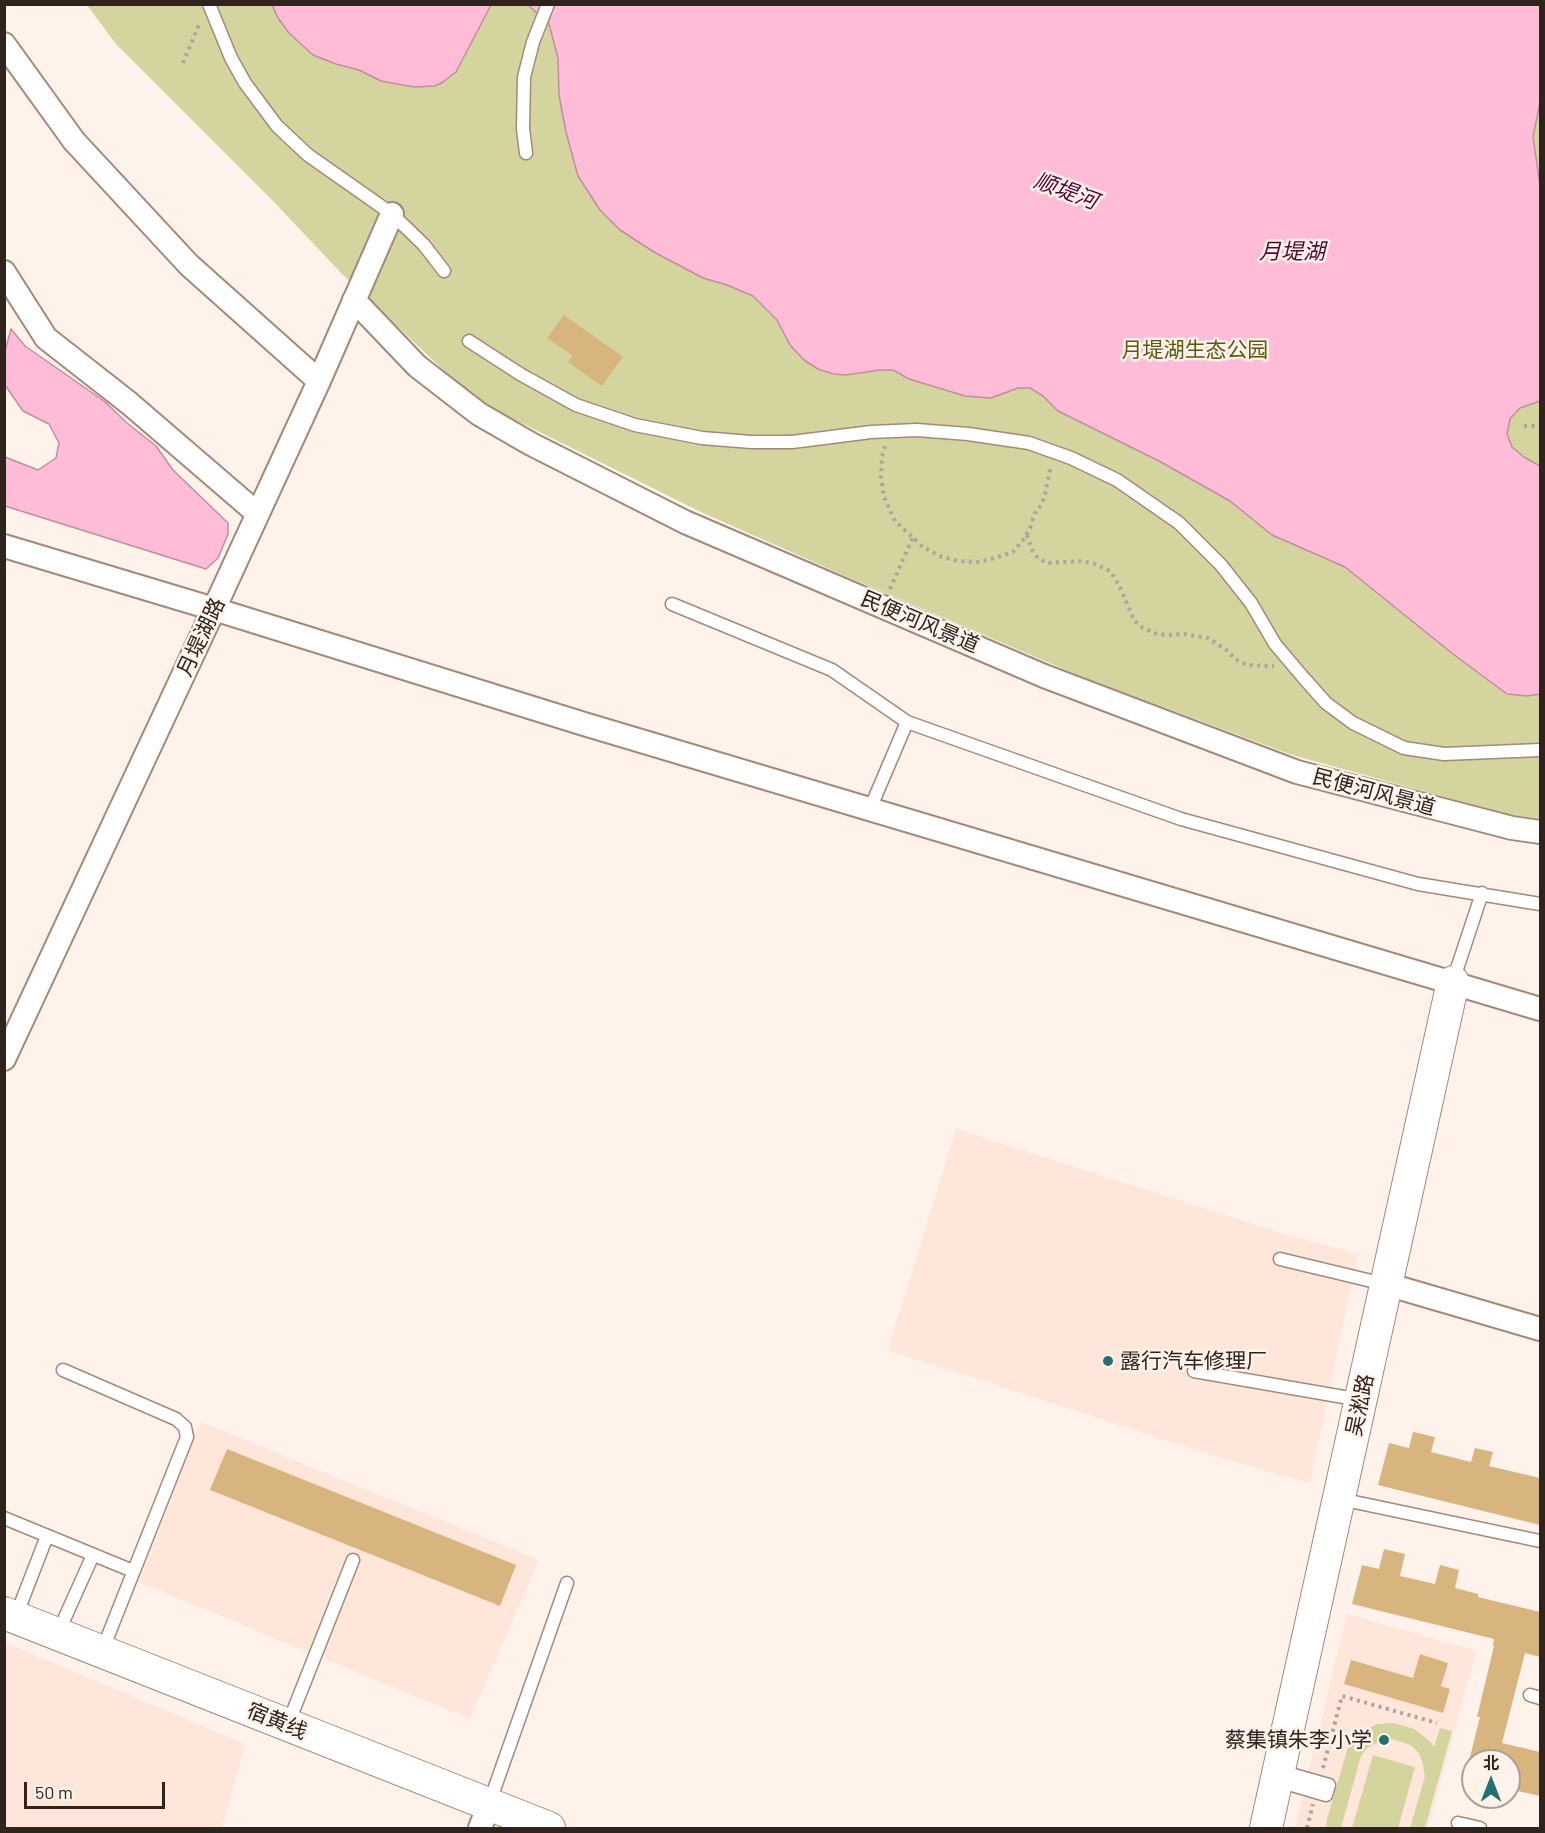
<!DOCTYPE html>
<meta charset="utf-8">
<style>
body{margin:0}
#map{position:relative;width:1545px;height:1833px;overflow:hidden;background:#fef2eb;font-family:Barlow,"Noto Sans SC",sans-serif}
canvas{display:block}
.frame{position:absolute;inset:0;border:6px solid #2e231d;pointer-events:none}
.north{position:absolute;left:1461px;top:1749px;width:60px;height:60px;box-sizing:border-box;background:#fef2eb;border:2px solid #ab9f99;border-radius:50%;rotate:0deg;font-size:16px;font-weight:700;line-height:24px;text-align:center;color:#2e231d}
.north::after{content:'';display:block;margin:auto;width:21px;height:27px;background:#246f6f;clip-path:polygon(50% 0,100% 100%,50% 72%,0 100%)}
.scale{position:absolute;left:24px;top:1782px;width:141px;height:27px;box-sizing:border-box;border:3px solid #2e231d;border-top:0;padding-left:8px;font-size:18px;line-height:21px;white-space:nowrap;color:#2e231d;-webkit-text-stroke:4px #fef2eb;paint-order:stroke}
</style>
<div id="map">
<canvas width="1545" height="1833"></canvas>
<div class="frame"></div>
<div class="north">北</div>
<div class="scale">50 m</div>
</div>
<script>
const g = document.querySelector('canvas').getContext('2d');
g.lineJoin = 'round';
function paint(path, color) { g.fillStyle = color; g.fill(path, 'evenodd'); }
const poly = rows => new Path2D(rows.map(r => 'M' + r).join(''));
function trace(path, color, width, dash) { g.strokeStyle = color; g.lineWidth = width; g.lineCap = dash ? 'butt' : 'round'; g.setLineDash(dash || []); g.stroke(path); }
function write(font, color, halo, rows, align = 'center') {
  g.font = font + ' Barlow,"Noto Sans SC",sans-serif'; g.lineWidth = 5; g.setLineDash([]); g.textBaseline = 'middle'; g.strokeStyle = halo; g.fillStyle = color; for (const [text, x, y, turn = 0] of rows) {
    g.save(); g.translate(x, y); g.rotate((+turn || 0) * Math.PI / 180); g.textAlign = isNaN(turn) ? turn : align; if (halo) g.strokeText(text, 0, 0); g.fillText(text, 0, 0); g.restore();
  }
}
paint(poly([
 [956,1129,1278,1232,1358,1254,1310,1483,1224,1459,888,1350],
 [201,1422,539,1560,470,1719,139,1582],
 [1347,1614,1476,1651,1428,1828,1295,1828],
 [4,1642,245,1744,222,1828,5,1828]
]), '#fee7da');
paint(poly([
 [87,5,1540,5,1540,819,1510,815,1292,755,1080,676,843,575,701,512,475,400,341,273,277,205,116,44],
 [1394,1723,1414,1729,1430,1741,1434,1747,1440,1728,1452,1731,1425,1828,1410,1828,1425,1776,1422,1761,1418,1752,1410,1745,1392,1739,1382,1740,1367,1748,1361,1756,1341,1828,1326,1828,1327,1819,1348,1747,1356,1736,1367,1729,1377,1724],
 [1373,1755,1415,1767,1398,1828,1352,1828]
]), '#d4d49e');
const water = poly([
 [272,5,491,5,456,72,443,82,435,86,414,87,381,81,359,70,336,64,313,55,289,33,278,18,272,5],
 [528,5,1540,5,1540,102,1533,137,1540,185,1540,401,1520,408,1510,419,1507,434,1512,447,1524,457,1540,466,1540,694,1527,696,1507,694,1453,654,1345,567,1272,535,1230,501,1159,461,1058,411,1043,396,1030,388,1018,388,991,398,965,396,909,379,893,370,880,370,846,375,833,374,818,369,804,360,790,345,777,320,753,296,727,285,703,278,654,252,620,230,600,210,578,176,566,132,559,95,558,58,549,24,528,5],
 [11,329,25,346,104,401,127,423,156,446,173,470,228,523,228,534,218,558,206,569,5,506,5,457,38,470,56,458,59,443,49,424,23,411,5,385,5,351,11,329]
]);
paint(water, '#febcd7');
trace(water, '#c08e9f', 1.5);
paint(poly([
 [564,315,623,357,602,386,568,362,573,356,547,338],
 [1413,1432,1435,1437,1431,1452,1471,1462,1475,1448,1493,1452,1489,1466,1540,1478,1540,1525,1378,1485,1389,1443,1409,1448],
 [227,1449,516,1565,500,1606,210,1490],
 [1384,1549,1405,1554,1400,1576,1435,1584,1440,1565,1459,1570,1455,1588,1478,1594,1478,1597,1540,1612,1540,1657,1525,1653,1502,1743,1540,1752,1540,1796,1509,1789,1509,1761,1469,1761,1480,1717,1477,1717,1494,1646,1493,1645,1494,1639,1352,1604,1362,1565,1379,1569],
 [1420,1654,1448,1663,1441,1686,1450,1689,1443,1713,1344,1684,1351,1660,1413,1678]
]), '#d8b57e');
const lane = poly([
 [209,4,231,58,245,83,277,126,308,155,392,214,424,245,444,271],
 [526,153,523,129,524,77,533,42,548,4],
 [469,341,520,374,576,405,635,425,702,438,751,442,792,442,871,432,917,430,968,434,1029,443,1071,458,1117,480,1179,523,1221,565,1251,603,1275,644,1302,676,1326,703,1353,723,1404,748,1444,754,1540,750],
 [672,604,832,670,907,722,1181,819,1418,884,1540,904],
 [870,809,907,722],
 [1453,981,1482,893],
 [1280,1259,1384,1284],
 [63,1370,176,1419,185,1427,187,1437,102,1651],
 [1194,1371,1361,1400],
 [1340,1499,1540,1541],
 [4,1518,133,1571],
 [16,1616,47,1536],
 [58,1633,93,1555],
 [1530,1695,1540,1698],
 [288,1724,353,1560],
 [1278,1781,1326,1795,1329,1785,1280,1771],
 [489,1804,567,1583],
 [1458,1823,1480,1828]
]);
const street = poly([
 [4,44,74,141,189,265,319,381],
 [4,272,46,338,129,403,258,514],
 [354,300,417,366,479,414,531,444,685,522,1044,676,1297,772,1512,828,1540,832],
 [4,546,214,609,584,724,1540,1009],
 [4,1059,214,609,319,381,392,214],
 [1386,1284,1540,1329],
 [480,1828,489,1805]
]);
const secondary = poly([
 [4,1613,549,1828],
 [1266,1828,1453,982]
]);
trace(lane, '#a48979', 15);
trace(street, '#a48979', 26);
trace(secondary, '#a48979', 34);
trace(poly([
 [183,63,200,22],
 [1524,426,1540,426],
 [885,446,882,457,881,477,884,497,895,521,923,547,942,557,958,561,978,562,995,558,1013,552,1023,540,1030,528,1035,513,1042,504,1045,494,1051,465],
 [1027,535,1032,550,1038,558,1047,563,1082,561,1095,564,1110,571,1119,585,1134,620,1143,628,1157,634,1168,635,1184,634,1208,638,1228,651,1235,659,1247,665,1274,666],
 [890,589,913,537],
 [1323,1768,1342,1696,1437,1723],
 [1307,1828,1313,1804]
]), '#afa49d', 4, [3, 4.5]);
trace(lane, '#fff', 12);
trace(street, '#fff', 22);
trace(secondary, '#fff', 32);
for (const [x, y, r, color] of [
 [1108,1361,6,"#246f6f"],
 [1384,1740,6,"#246f6f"]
]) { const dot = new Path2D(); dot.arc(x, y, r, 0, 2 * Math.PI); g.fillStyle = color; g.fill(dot); trace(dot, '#fef2eb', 2); }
write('21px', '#5b5911', '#fef2eb', [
 ["月堤湖生态公园",1195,350]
]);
write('21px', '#2e231d', '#fef2eb', [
 ["民便河风景道",920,622,23],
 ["月堤湖路",201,637,-65],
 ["民便河风景道",1374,792,15],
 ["吴淞路",1360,1405,-78],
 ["宿黄线",277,1721,22]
]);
write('21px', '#2e231d', '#fef2eb', [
 ["露行汽车修理厂",1120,1361],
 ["蔡集镇朱李小学",1372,1740,"right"]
], 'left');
write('italic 22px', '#530832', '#fef2eb', [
 ["顺堤河",1066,191,20],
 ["月堤湖",1292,252]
]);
</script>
